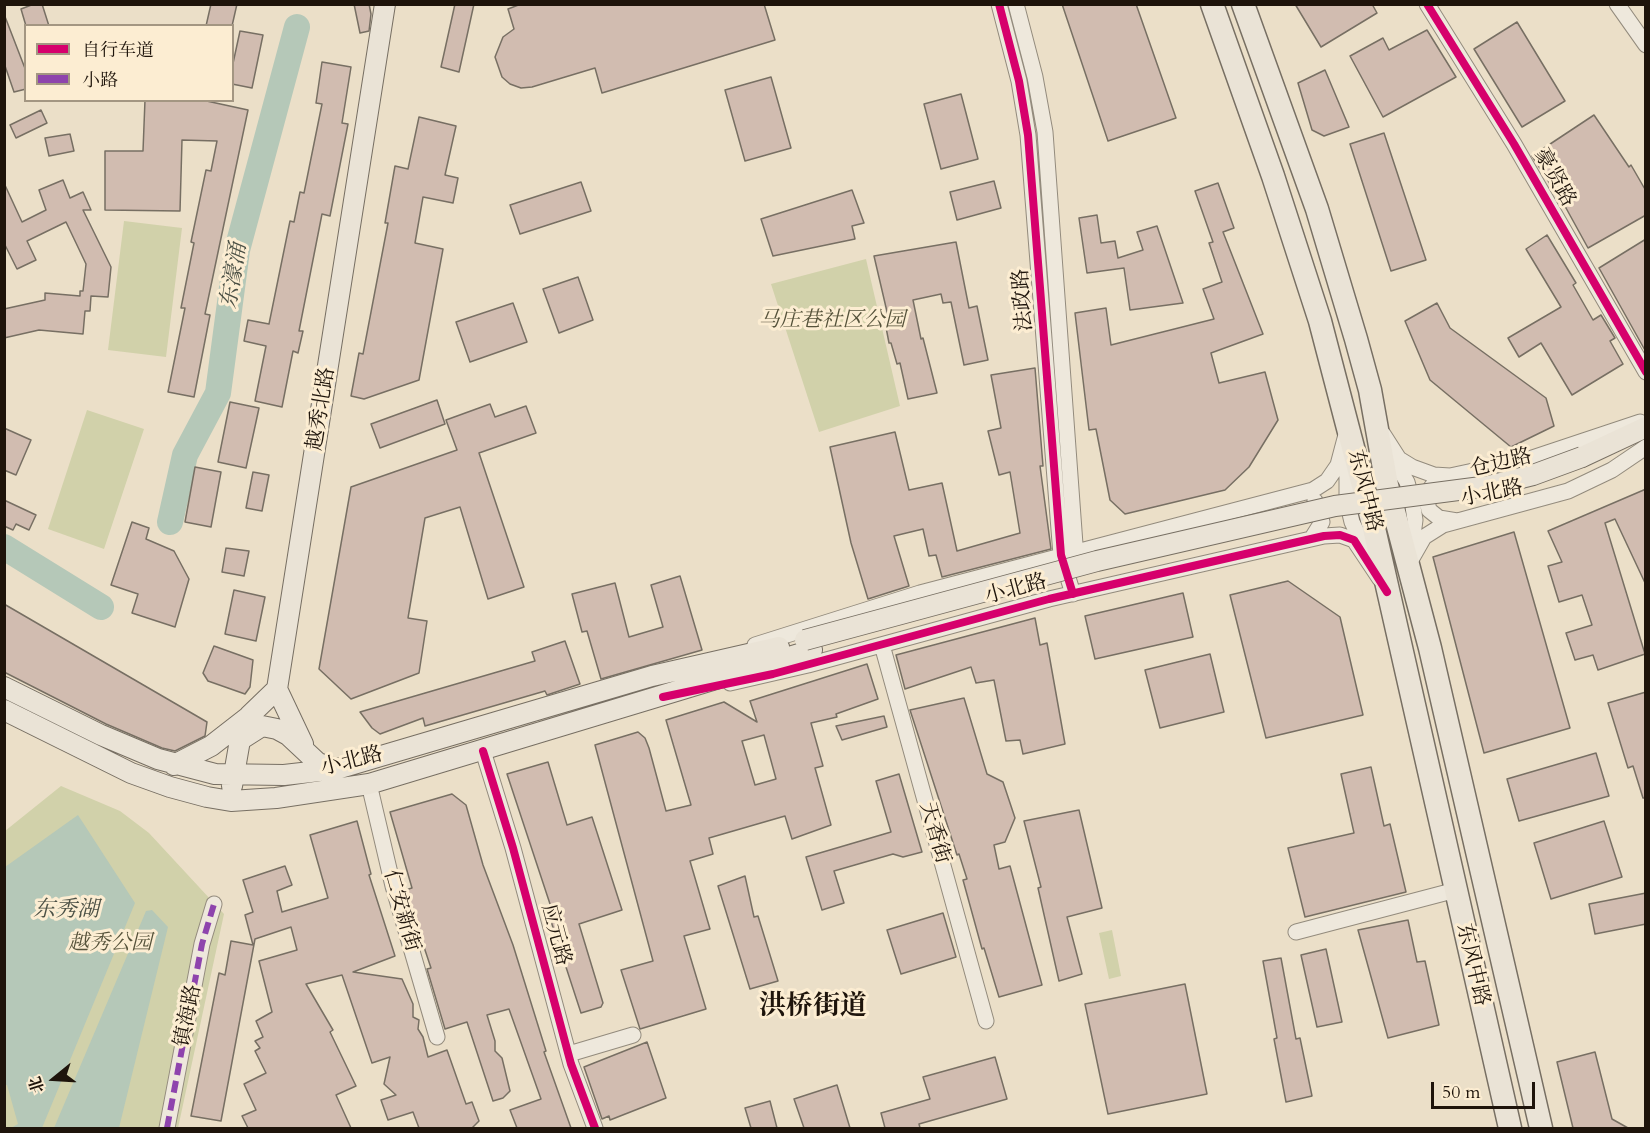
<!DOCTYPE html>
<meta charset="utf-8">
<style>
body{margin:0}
#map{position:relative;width:1650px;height:1133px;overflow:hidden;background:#ebdfc8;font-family:Cardo,"Noto Serif SC",serif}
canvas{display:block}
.frame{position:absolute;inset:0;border:6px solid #1e140b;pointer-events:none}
.legend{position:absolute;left:24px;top:24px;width:210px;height:78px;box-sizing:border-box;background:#fcedd2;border:2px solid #a39682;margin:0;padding:8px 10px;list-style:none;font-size:18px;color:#1e140b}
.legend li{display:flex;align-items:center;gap:12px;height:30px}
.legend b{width:30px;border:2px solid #a39682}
.north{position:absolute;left:24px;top:1049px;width:60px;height:60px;-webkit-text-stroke:4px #fcedd2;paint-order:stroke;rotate:252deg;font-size:16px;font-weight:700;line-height:24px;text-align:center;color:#1e140b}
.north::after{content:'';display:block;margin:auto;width:21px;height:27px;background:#1e140b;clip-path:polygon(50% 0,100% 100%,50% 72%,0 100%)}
.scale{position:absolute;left:1431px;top:1082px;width:104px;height:27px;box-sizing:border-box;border:3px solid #1e140b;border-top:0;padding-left:8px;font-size:18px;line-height:21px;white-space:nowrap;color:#1e140b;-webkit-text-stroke:4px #fcedd2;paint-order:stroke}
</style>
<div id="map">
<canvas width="1650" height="1133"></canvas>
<div class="frame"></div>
<ul class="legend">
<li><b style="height:8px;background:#d6006c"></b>自行车道</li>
<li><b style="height:8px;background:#8e44ad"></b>小路</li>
</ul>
<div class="north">北</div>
<div class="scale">50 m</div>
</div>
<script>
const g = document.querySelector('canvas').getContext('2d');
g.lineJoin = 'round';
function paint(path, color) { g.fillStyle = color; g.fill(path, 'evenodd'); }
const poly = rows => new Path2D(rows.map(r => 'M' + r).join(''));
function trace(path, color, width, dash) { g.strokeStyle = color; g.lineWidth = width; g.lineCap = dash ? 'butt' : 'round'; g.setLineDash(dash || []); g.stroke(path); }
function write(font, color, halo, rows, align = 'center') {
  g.font = font + ' Cardo,"Noto Serif SC",serif'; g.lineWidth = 6; g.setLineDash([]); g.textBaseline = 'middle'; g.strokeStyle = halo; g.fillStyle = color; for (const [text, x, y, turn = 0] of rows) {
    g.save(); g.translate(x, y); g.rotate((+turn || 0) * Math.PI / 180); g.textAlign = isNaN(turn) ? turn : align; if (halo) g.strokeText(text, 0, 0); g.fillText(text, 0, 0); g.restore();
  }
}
paint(poly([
 [124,221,182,228,166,357,108,350],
 [866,259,900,406,819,432,771,284],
 [87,410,144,429,104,549,48,529],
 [61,786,120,811,149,833,224,914,178,1128,5,1128,5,831],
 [1112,930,1121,976,1109,979,1099,933]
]), '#d1d1aa');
paint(poly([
 [78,815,135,903,42,1128,11,1128,18,1124,7,1085,5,1085,5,867],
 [152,910,168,927,119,1128,54,1128,146,911]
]), '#b5c8b8');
trace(poly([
 [170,522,185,455,218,393,237,250,297,27],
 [4,547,101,607]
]), '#b5c8b8', 26);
const building = poly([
 [34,4,42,4,49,26,26,26,21,9,34,4],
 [211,4,237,4,232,26,206,26,211,4],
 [354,4,369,4,371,14,369,31,360,33,354,4],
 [455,4,474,4,459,72,441,67,455,4],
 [521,4,764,4,775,40,602,93,595,68,532,87,521,88,510,84,502,77,495,57,503,37,514,29,508,9,521,4],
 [1062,4,1136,4,1176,118,1108,141,1062,4],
 [1295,4,1372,4,1377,13,1321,47,1295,4],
 [4,14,26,71,26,89,14,92,4,63,4,14],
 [1517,22,1565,101,1522,127,1474,49,1517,22],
 [1427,30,1456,77,1383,117,1350,56,1383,38,1389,50,1427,30],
 [240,31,263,35,252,88,232,84,232,68,240,31],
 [322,62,351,67,342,123,348,124,330,216,322,214,299,331,303,331,298,353,293,351,282,407,255,401,266,346,244,341,248,320,269,324,290,221,294,222,300,192,304,193,322,104,316,103,322,62],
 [1325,70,1349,127,1324,136,1312,130,1298,83,1325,70],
 [771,77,791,148,745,161,725,90,771,77],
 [961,94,978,159,941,169,924,104,961,94],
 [145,100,202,100,248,110,205,314,210,315,194,397,168,392,185,308,181,308,194,243,191,242,206,170,211,171,217,141,182,140,180,211,105,210,105,151,143,151,145,100],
 [41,110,47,123,16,138,10,125,41,110],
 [1594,115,1629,167,1631,165,1646,191,1646,215,1588,248,1566,208,1532,156,1594,115],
 [419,117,456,126,445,175,458,178,453,203,423,197,415,243,443,249,419,380,364,399,351,396,359,353,363,354,388,223,385,223,395,166,408,169,419,117],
 [1384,133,1426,260,1391,271,1350,144,1384,133],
 [70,134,74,151,49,156,45,138,70,134],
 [63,180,70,198,83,192,91,210,83,210,111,267,108,297,91,296,90,311,85,311,83,334,39,330,4,338,4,309,45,300,45,293,80,296,80,291,83,291,86,264,66,222,27,241,36,260,17,269,4,243,4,183,22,222,46,210,39,190,63,180],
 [994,181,1001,208,957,220,950,192,994,181],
 [581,182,591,211,520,234,510,205,581,182],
 [1218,183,1234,228,1223,232,1263,334,1211,353,1219,383,1265,372,1278,420,1249,467,1225,490,1125,514,1110,500,1096,429,1089,430,1075,313,1106,308,1111,345,1214,319,1203,289,1222,282,1209,243,1213,242,1195,191,1218,183],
 [852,190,864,223,852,226,855,239,773,256,761,219,852,190],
 [1097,215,1101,243,1115,241,1118,258,1143,250,1137,232,1157,226,1183,303,1130,310,1124,268,1087,273,1079,218,1097,215],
 [1547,235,1576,283,1573,285,1593,320,1601,315,1615,338,1610,341,1623,364,1572,395,1541,343,1519,357,1508,338,1561,307,1526,249,1547,235],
 [1646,239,1646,352,1599,268,1646,239],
 [956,242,969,308,977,306,988,360,964,365,951,302,943,303,941,294,913,300,921,339,923,338,937,393,908,399,900,363,897,364,891,343,889,343,884,317,888,316,874,256,956,242],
 [578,277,593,320,559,333,543,289,578,277],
 [513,303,527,342,470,362,456,322,513,303],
 [1437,303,1450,328,1546,398,1554,426,1511,447,1430,380,1405,321,1437,303],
 [1035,368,1043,466,1040,466,1051,549,942,577,936,555,929,556,923,529,894,536,909,586,868,599,851,543,830,447,895,432,909,490,942,483,957,551,1020,533,1010,472,999,475,988,431,1001,428,991,375,1035,368],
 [437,400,445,424,380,448,371,424,437,400],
 [230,402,259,408,246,468,218,462,230,402],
 [490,404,495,417,526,406,536,433,479,453,524,587,488,599,460,507,425,518,408,618,427,621,419,673,351,699,319,669,351,487,457,450,446,420,490,404],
 [4,428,31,440,16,475,4,470,4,428],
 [195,467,221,472,211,527,185,522,195,467],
 [253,472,269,475,262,511,246,508,253,472],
 [1646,489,1646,585,1615,519,1605,523,1645,654,1598,670,1593,655,1575,660,1566,633,1592,625,1582,595,1559,602,1548,566,1562,562,1548,531,1646,489],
 [4,500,36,515,29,530,16,524,13,530,4,526,4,500],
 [132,522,149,528,146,539,174,551,189,579,175,627,132,613,138,594,111,585,132,522],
 [1514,532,1570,728,1484,753,1433,557,1514,532],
 [226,548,249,551,244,576,222,572,226,548],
 [680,576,702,650,601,679,587,631,582,632,572,594,615,583,629,637,663,627,651,585,680,576],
 [1288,581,1340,617,1363,715,1266,738,1230,595,1288,581],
 [234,590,265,597,256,641,225,634,234,590],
 [1183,593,1193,637,1095,659,1085,616,1183,593],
 [4,604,207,722,205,736,175,751,162,748,106,724,4,672,4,604],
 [1035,618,1040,645,1047,643,1065,744,1023,754,1020,740,1006,741,994,680,976,683,971,667,905,689,896,655,1035,618],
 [565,641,580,684,547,695,545,691,425,726,423,718,380,734,372,728,360,712,535,661,532,652,565,641],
 [214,646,253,660,250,687,245,694,208,681,203,673,214,646],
 [1210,654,1224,712,1160,728,1145,670,1210,654],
 [867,664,878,699,836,714,837,717,811,723,823,766,815,768,831,825,792,839,785,816,709,838,713,854,690,861,710,929,684,936,706,1009,640,1029,621,970,653,961,595,745,638,732,645,738,649,748,666,811,691,805,666,720,724,702,757,722,750,701,867,664],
 [764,735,776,779,755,785,742,741,764,735],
 [1646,692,1646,798,1643,798,1633,766,1628,768,1608,703,1646,692],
 [964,698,987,774,1003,782,1015,818,1005,842,994,845,999,869,1010,866,1042,985,999,997,984,948,982,949,963,880,967,879,959,854,957,855,910,710,964,698],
 [884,716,887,727,842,740,836,726,884,716],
 [1596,753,1609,796,1519,821,1507,779,1596,753],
 [548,762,567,825,592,817,622,910,579,924,603,1003,601,1007,581,1013,548,912,552,910,507,774,548,762],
 [1371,767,1384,826,1390,824,1406,892,1305,917,1288,848,1354,833,1341,774,1371,767],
 [899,774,922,852,903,857,893,854,834,871,844,903,822,910,806,857,891,832,876,781,899,774],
 [452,794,466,805,483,865,513,945,546,1051,544,1052,571,1128,517,1128,510,1110,541,1099,509,1009,487,1015,495,1041,495,1051,502,1058,510,1091,503,1098,493,1101,467,1022,445,1029,427,969,431,968,405,890,412,888,390,812,452,794],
 [1079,810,1102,908,1067,917,1082,974,1059,981,1038,888,1041,887,1024,821,1079,810],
 [357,821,371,874,369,875,395,956,353,972,402,979,413,1004,413,1017,419,1020,418,1029,423,1037,428,1057,447,1050,466,1104,472,1102,479,1121,472,1128,419,1128,413,1112,388,1120,381,1100,396,1095,384,1084,390,1057,372,1063,342,975,306,984,333,1030,330,1032,356,1086,336,1095,351,1128,248,1128,242,1116,256,1110,244,1084,266,1073,255,1051,260,1048,255,1041,263,1037,256,1021,272,1012,259,961,297,950,291,927,255,939,221,1121,191,1116,219,973,225,975,231,941,253,945,245,915,253,912,243,880,285,866,292,885,277,891,282,912,328,898,310,835,357,821],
 [1604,821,1622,877,1551,899,1534,843,1604,821],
 [745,876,754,917,758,916,778,981,750,989,718,886,745,876],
 [1646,893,1646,924,1595,934,1589,904,1646,893],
 [943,913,956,957,901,974,887,930,943,913],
 [1408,920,1417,962,1425,961,1439,1025,1388,1038,1358,930,1408,920],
 [1326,949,1342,1022,1317,1027,1301,955,1326,949],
 [1281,958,1296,1039,1300,1038,1312,1096,1286,1102,1274,1039,1277,1038,1263,961,1281,958],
 [1185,984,1207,1094,1108,1114,1085,1004,1185,984],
 [647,1042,666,1098,610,1120,609,1116,602,1119,584,1067,647,1042],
 [1595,1052,1612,1119,1628,1128,1573,1128,1557,1062,1595,1052],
 [995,1057,1007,1099,919,1124,920,1128,885,1128,881,1113,930,1099,923,1077,995,1057],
 [837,1085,850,1128,804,1128,794,1099,837,1085],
 [770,1101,777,1128,751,1128,745,1108,770,1101]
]);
paint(building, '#d1bcb0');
trace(building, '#776f63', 1.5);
const minor = poly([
 [999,4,1019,81,1028,135,1061,555,1073,594],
 [1016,4,1035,77,1045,132,1076,558],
 [1427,4,1514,144,1646,372],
 [1617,4,1646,45],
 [1383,434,1399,459,1412,467,1434,475,1450,476,1529,459,1640,422],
 [1347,451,1347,501,1352,522,1364,547],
 [1392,457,1407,482,1412,500,1415,520,1411,550],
 [1432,486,1426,496,1429,510,1439,518,1457,521],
 [1312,538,1322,522,1315,501],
 [1408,565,1424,537,1443,525,1568,491,1612,470,1646,447],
 [755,645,920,593,1313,490,1327,481,1338,465,1347,431],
 [882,645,986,1021],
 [730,683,808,665,1049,599,1324,536,1340,535,1354,540,1380,579],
 [483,751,513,848,571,1064,595,1128],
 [369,784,393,886,437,1037],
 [1296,932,1456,890],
 [569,1054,633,1035],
 [167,1128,202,944,214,904]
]);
const major = poly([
 [1582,457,1646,427],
 [4,687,101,735,158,759,215,774,284,775,337,769,652,676,779,647],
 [277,689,303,744],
 [4,710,131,773,170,787,207,797,231,801,276,798,369,784,812,650],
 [240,740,262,726,277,729,288,735,318,763,337,769],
 [174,765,211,746,247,718],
 [232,786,240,740,249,716,277,689,385,4]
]);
const highway = poly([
 [1212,4,1273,176,1320,321,1373,524,1510,1128],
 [1243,4,1317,209,1356,339,1370,390,1387,485,1430,648,1541,1128]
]);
trace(minor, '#938b7d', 17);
trace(major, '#776f63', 22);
trace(highway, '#776f63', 25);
trace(minor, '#eee8dc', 15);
trace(major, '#eae3d6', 20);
trace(highway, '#eae3d6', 22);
const majorBridge = poly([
 [805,640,1097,561,1335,506,1489,486,1533,475,1582,457]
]);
trace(majorBridge, '#776f63', 22, []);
trace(majorBridge, '#eae3d6', 20);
trace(poly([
 [167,1128,202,944,214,904]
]), '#8e44ad', 6, [12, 6]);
trace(poly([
 [999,4,1019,81,1028,135,1061,555,1073,594],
 [1427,4,1514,144,1646,372],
 [663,697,773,674,1049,599,1324,536,1340,535,1354,540,1387,592],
 [483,751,513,848,571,1064,595,1128]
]), '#d6006c', 8);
write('21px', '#1e140b', '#fcedd2', [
 ["豪贤路",1554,178,61],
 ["法政路",1024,300,-94],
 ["越秀北路",322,409,-81],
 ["仓边路",1501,464,-13],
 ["东风中路",1364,491,76],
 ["小北路",1492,494,-11],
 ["小北路",1016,590,-15],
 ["小北路",352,762,-14],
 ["天香街",934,833,74],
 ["仁安新街",401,911,74],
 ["应元路",555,935,75],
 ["东风中路",1472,965,77],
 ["镇海路",189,1016,-79]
]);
write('italic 21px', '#55523a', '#fcedd2', [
 ["马庄巷社区公园",832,321],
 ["越秀公园",110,944]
]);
write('italic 22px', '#4b5045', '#fcedd2', [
 ["东濠涌",235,276,-81],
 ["东秀湖",66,911]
]);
write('bold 27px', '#1e140b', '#fcedd2', [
 ["洪桥街道",813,1008]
]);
</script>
